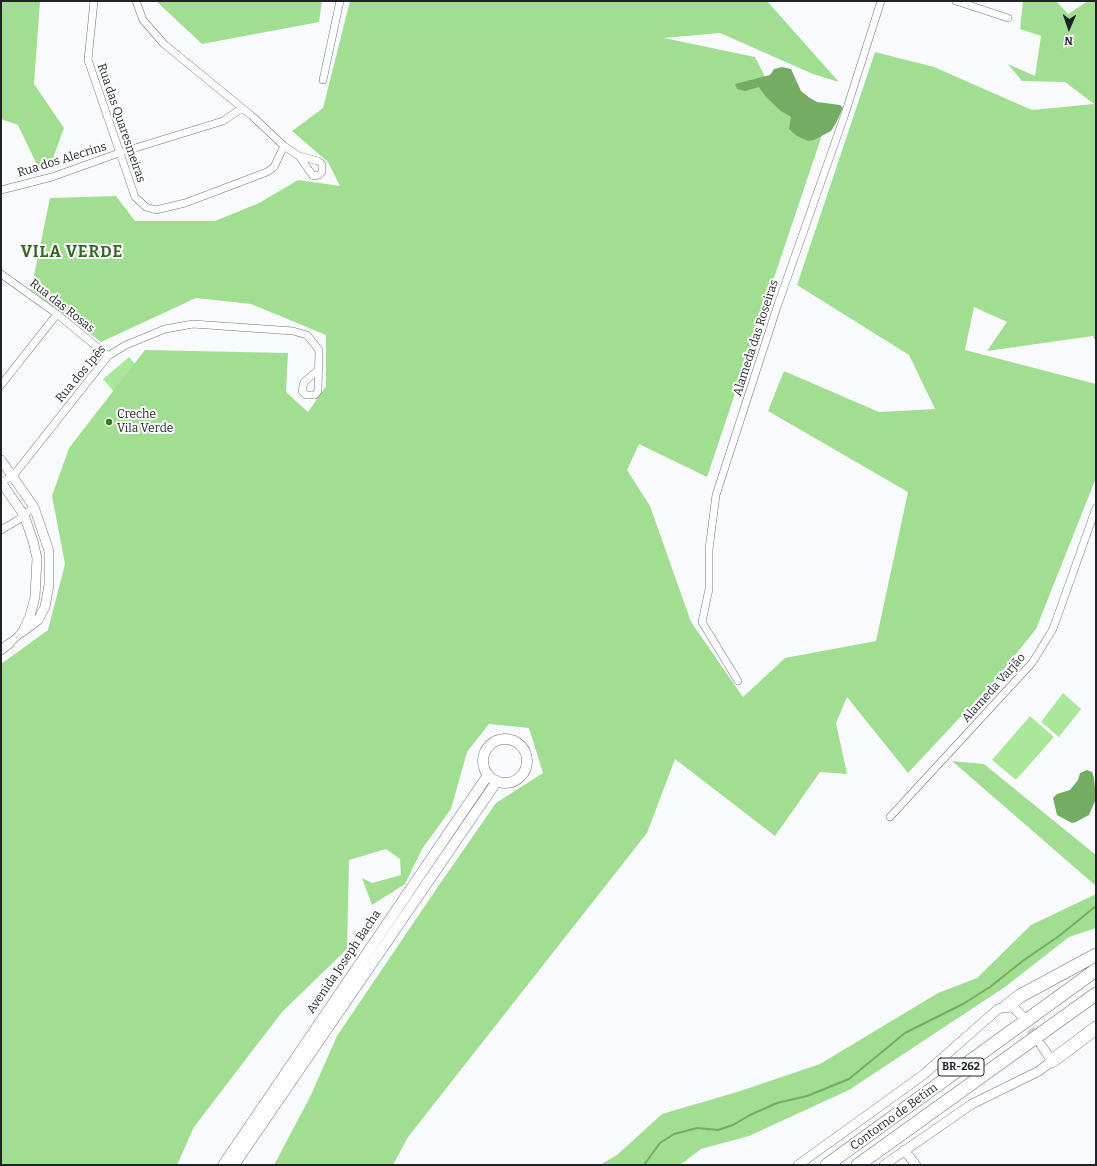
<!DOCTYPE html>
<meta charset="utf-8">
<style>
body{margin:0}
#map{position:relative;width:1097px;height:1166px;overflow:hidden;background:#f9fafe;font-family:Bitter,serif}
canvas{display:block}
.frame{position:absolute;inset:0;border:2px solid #1f2228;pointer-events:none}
.north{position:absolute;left:1049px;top:8px;width:40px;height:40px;-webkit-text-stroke:3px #fff;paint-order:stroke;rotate:182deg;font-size:11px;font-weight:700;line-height:16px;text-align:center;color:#1f2228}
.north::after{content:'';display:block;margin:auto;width:14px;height:18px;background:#1f2228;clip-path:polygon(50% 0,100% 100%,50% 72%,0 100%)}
</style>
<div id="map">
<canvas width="1097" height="1166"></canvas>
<div class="frame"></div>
<div class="north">N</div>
</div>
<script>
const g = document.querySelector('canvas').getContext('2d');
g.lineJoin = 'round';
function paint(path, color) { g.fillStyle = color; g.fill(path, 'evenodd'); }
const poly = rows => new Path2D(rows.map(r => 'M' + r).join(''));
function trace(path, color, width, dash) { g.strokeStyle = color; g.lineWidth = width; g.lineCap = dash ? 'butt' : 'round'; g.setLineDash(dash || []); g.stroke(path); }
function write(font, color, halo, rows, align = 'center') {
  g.font = font + ' Bitter,serif'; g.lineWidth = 4; g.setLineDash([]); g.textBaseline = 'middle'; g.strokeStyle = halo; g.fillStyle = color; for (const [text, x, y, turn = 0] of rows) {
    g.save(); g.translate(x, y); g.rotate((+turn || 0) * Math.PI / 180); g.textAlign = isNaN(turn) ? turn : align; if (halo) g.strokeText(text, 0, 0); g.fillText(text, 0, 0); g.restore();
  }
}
paint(poly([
 [129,357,163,396,137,419,103,379],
 [1063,693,1081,709,1059,737,1041,722],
 [1030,716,1054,737,1016,780,992,760]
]), '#abe79b');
paint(poly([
 [1,1,40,1,34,84,64,128,53,158,39,169,18,125,1,119],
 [156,1,322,1,319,22,202,44],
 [350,1,767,1,839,82,813,74,720,33,664,38,755,57,775,96,824,129,707,477,639,444,627,470,650,506,691,622,743,697,785,658,876,641,908,492,768,411,784,371,879,412,935,409,909,355,797,285,875,52,934,67,1032,110,1094,104,1065,82,1022,81,1008,64,1035,76,1041,36,1020,29,1023,1,1056,1,1068,14,1088,1,1096,1,1096,342,1093,336,987,351,1007,322,974,307,965,350,1096,384,1096,478,1036,629,996,679,908,773,847,697,836,723,847,774,820,772,775,836,675,759,647,833,408,1137,393,1165,274,1165,310,1097,337,1036,437,888,496,803,543,773,529,728,489,724,467,752,451,809,422,849,405,884,372,905,362,878,372,883,401,875,400,859,386,849,349,860,347,949,282,1012,194,1127,177,1165,1,1165,1,664,48,630,65,564,52,496,69,448,145,350,288,353,286,392,308,412,326,386,326,335,251,304,196,298,101,342,31,290,50,198,116,196,135,221,215,221,259,203,298,180,340,186,328,162,292,131,323,108],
 [952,761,984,764,1096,855,1096,886],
 [1096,894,1096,928,1069,937,1005,987,849,1090,749,1136,701,1149,680,1165,600,1165,617,1155,662,1114,737,1092,820,1064,938,993,977,978,1031,925]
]), '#a2de91');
paint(poly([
 [782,67,791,69,801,91,810,98,817,102,840,105,843,108,836,123,831,131,814,140,808,141,797,136,789,129,791,117,781,111,766,97,759,87,745,91,737,89,735,84,770,75,774,69],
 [1087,770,1092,772,1094,778,1096,799,1089,815,1076,822,1072,823,1057,815,1053,798,1057,794,1070,790,1078,780,1080,773]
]), '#73ad63');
trace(poly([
 [644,1165,660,1143,674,1134,697,1128,718,1130,733,1125,750,1115,777,1103,807,1096,849,1079,905,1033,963,1004,990,987,1024,960,1059,936,1096,906]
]), '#73ad63', 2);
trace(poly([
 [1023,1018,1039,1042]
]), '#cdcfd3', 9, [9, 4.5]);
const minor = poly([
 [94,1,88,60,135,197,146,207,156,210,185,203,267,172,274,167,284,146],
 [136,1,143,20,164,44,252,116,284,146,299,156,318,161,322,164,322,172,319,175,313,176,299,156],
 [956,1,1008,18],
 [323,80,340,1],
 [1,190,52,177,119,153,223,121,241,109],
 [1,274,57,314,108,356],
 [1,385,57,314],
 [1,482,13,476,108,356,126,345,165,329,193,324,293,331,307,335,319,350,318,391,315,395,306,395,302,391,304,382,317,371],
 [1,530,18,520,34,507],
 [10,643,22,632],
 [738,681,702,622,709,589,709,549,716,495,777,307,845,114,881,1],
 [890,817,1032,663,1053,629,1096,508]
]);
const tertiary = poly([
 [1,460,34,507,49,551,49,585,45,607,38,620,22,632],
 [1,482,24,515,33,541,37,558,35,597,30,616,24,629],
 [1,650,10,643],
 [904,1150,916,1165],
 [798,1165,923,1075,998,1009,1007,1006,1014,1008,1022,1016],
 [884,1165,972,1104,1039,1071,1052,1061,1041,1045]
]);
const secondary = poly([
 '483 761a22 22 0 1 1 44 0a22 22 0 1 1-44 0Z',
 [223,1165,488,775],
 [234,1165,497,781]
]);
const motorway = poly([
 [1007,1006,1020,996,1096,955],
 [1052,1061,1096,1028],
 [827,1165,1096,970],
 [858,1165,1096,994]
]);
trace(minor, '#6e7484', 8);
trace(tertiary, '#6e7484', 10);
trace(secondary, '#6e7484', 11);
trace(motorway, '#6e7484', 14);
trace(minor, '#fff', 7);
trace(tertiary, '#fff', 9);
trace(secondary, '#fff', 10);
trace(motorway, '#fff', 13);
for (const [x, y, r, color] of [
 [109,422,4,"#377c1f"]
]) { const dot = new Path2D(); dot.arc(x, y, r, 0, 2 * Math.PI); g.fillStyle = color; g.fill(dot); trace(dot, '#fff', 1.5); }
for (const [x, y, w] of [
 [961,1067,46]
]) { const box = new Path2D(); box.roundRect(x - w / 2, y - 9, w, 18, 3); g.fillStyle = '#fff'; g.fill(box); trace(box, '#1f2228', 1); }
write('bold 11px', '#1f2228', null, [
 ["BR-262",961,1067]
]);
write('12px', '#1f2228', '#fff', [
 ["Rua das Quaresmeiras",121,123,71],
 ["Rua dos Alecrins",62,160,-17],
 ["Rua das Rosas",62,306,38],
 ["Alameda das Roseiras",756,338,-72],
 ["Rua dos Ipês",81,374,-50],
 ["Alameda Varjão",994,688,-48],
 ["Avenida Joseph Bacha",344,962,-56],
 ["Contorno de Betim",894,1117,-36]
]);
write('12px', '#1f2228', '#fff', [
 ["Creche",117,415],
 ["Vila Verde",117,429]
], 'left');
g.letterSpacing = '1px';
write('bold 16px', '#39652c', '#fff', [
 ["VILA VERDE",72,253]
]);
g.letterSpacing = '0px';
</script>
